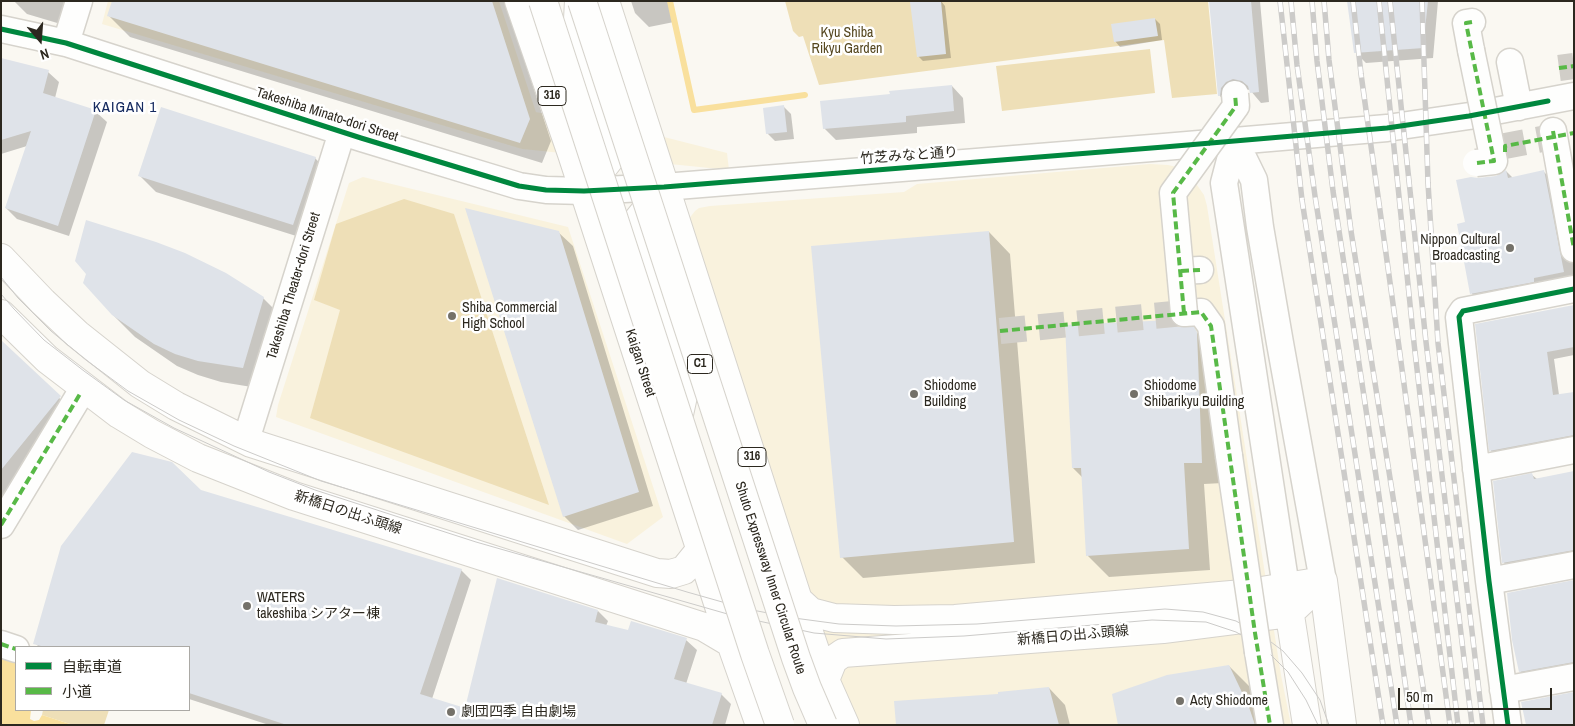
<!DOCTYPE html>
<meta charset="utf-8">
<style>
body{margin:0}
#map{position:relative;width:1575px;height:726px;overflow:hidden;background:#faf8f2;font-family:"Archivo Narrow","Noto Sans JP",sans-serif}
canvas{display:block}
.frame{position:absolute;inset:0;border:2px solid #2c281f;pointer-events:none}
.legend{position:absolute;left:15px;top:646px;width:175px;height:65px;box-sizing:border-box;background:#fff;border:1px solid #aba9a5;margin:0;padding:6px 9px;list-style:none;font-size:15px;color:#2c281f}
.legend li{display:flex;align-items:center;gap:10px;height:25px}
.legend b{width:25px;border:1px solid #aba9a5}
.north{position:absolute;left:15px;top:15px;width:50px;height:50px;-webkit-text-stroke:4px #fff;paint-order:stroke;rotate:162deg;font-size:14px;font-weight:700;line-height:20px;text-align:center;color:#2c281f}
.north::after{content:'';display:block;margin:auto;width:18px;height:22px;background:#2c281f;clip-path:polygon(50% 0,100% 100%,50% 72%,0 100%)}
.scale{position:absolute;left:1398px;top:688px;width:154px;height:22px;box-sizing:border-box;border:2px solid #2c281f;border-top:0;padding-left:6px;font-size:15px;line-height:18px;white-space:nowrap;color:#2c281f;-webkit-text-stroke:4px #fff;paint-order:stroke}
</style>
<div id="map">
<canvas width="1575" height="726"></canvas>
<div class="frame"></div>
<ul class="legend">
<li><b style="height:6px;background:#00873e"></b>自転車道</li>
<li><b style="height:6px;background:#58b947"></b>小道</li>
</ul>
<div class="north">N</div>
<div class="scale">50 m</div>
</div>
<script>
const g = document.querySelector('canvas').getContext('2d');
g.lineJoin = 'round';
function paint(path, color) { g.fillStyle = color; g.fill(path, 'evenodd'); }
const poly = rows => new Path2D(rows.map(r => 'M' + r).join(''));
function trace(path, color, width, dash) { g.strokeStyle = color; g.lineWidth = width; g.lineCap = dash ? 'butt' : 'round'; g.setLineDash(dash || []); g.stroke(path); }
function write(font, color, halo, rows, align = 'center') {
  g.font = font + ' "Archivo Narrow","Noto Sans JP",sans-serif'; g.lineWidth = 5; g.setLineDash([]); g.textBaseline = 'middle'; g.strokeStyle = halo; g.fillStyle = color; for (const [text, x, y, turn = 0] of rows) {
    g.save(); g.translate(x, y); g.rotate((+turn || 0) * Math.PI / 180); g.textAlign = isNaN(turn) ? turn : align; if (halo) g.strokeText(text, 0, 0); g.fillText(text, 0, 0); g.restore();
  }
}
paint(poly([
 [108,1,499,1,536,112,660,136,727,153,729,170,522,149,102,24],
 [1150,164,1168,165,1177,167,1192,178,1204,195,1207,206,1281,675,1291,725,853,725,688,220,695,211,699,208,710,206,904,192,917,184],
 [363,177,568,227,663,517,627,544,276,417,278,405,349,183]
]), '#f9f2dd');
paint(poly([
 [785,1,1208,1,1217,94,1172,98,1164,40,819,85,803,36,799,37,793,31],
 [1150,49,1155,93,1002,111,996,66],
 [404,199,454,214,549,505,310,418,340,310,314,300,336,224],
 [43,710,109,710,104,725,73,725,42,715]
]), '#eedfb7');
paint(poly([
 [1,650,16,654,16,710,31,710,30,719,34,721,39,720,42,715,73,725,1,725]
]), '#f9e09d');
paint(poly([
 [14,1,71,1,64,25,27,14],
 [113,1,505,1,551,141,542,163,130,37,109,16],
 [631,1,670,1,674,22,649,27,635,13],
 [941,1,945,6,951,58,923,61,918,56],
 [1210,1,1260,1,1269,102,1261,103,1250,90,1244,89,1229,106,1219,95],
 [1348,1,1438,1,1433,58,1366,63,1355,52],
 [1155,19,1160,24,1162,40,1120,47,1115,41],
 [1,61,48,72,59,82,55,98,96,112,107,122,69,236,17,219,6,208,27,146,1,154],
 [952,86,963,98,965,123,917,127,917,133,836,140,824,128,891,95],
 [783,106,791,114,794,139,775,141,767,133],
 [315,158,331,175,309,240,156,192,140,176],
 [1506,171,1513,178,1544,172,1564,192,1574,242,1574,294,1492,314,1472,294,1466,223,1478,179,1496,177],
 [558,232,573,246,653,506,578,530,564,516],
 [989,232,1010,254,1035,563,863,578,842,557],
 [263,298,285,320,264,389,221,382,198,375,177,366,135,337,113,315],
 [1574,306,1574,355,1554,359,1559,395,1574,393,1574,443,1498,458,1491,451,1476,325],
 [1177,328,1193,329,1215,350,1223,483,1204,484,1210,570,1109,577,1088,556,1083,478,1073,468],
 [1,342,81,419,1,518],
 [1574,472,1574,558,1511,570,1504,563,1532,475,1537,479],
 [200,492,461,570,471,580,432,699,465,709,598,611,608,621,606,626,629,632,686,640,697,650,686,684,721,694,731,704,725,725,269,725,189,699,189,647,39,647,35,643],
 [1574,582,1574,671,1527,678,1520,671],
 [1229,666,1251,688,1268,725,1119,725],
 [1049,688,1065,705,1070,725,897,725,1000,695]
]), '#0003');
trace(poly([
 [670,1,694,110,805,95]
]), '#f9e09d', 6);
paint(poly([
 [112,1,492,1,530,119,520,143,107,16],
 [921,1,941,1,946,54,917,57,910,2],
 [1209,1,1251,1,1259,92,1250,93,1248,86,1242,81,1233,79,1226,82,1221,88,1220,96,1218,96],
 [1347,1,1428,1,1423,48,1354,53],
 [1155,18,1158,36,1114,42,1111,24],
 [1,58,49,70,43,93,96,110,58,226,5,208,31,131,1,140],
 [952,85,954,111,906,116,906,122,823,129,820,101,890,94,889,91],
 [784,105,787,132,766,134,763,108],
 [161,107,316,157,293,225,138,176],
 [1506,170,1508,178,1544,170,1564,272,1534,278,1534,282,1470,294,1457,224,1465,222,1456,180,1471,177,1478,178,1496,176],
 [465,208,559,231,639,492,563,517],
 [86,220,156,242,185,253,226,273,264,297,243,368,198,361,175,354,154,344,112,315,83,283,86,274,75,261],
 [989,231,1014,542,840,558,811,246],
 [1574,305,1574,347,1547,352,1553,395,1574,392,1574,435,1489,451,1475,324],
 [1171,320,1178,327,1194,327,1197,332,1202,463,1184,463,1189,549,1086,556,1081,468,1072,468,1065,325],
 [1,340,61,396,1,470],
 [132,452,172,462,201,490,462,569,420,694,465,708,497,578,598,610,595,622,628,630,631,621,687,638,674,679,722,693,712,725,287,725,189,693,189,647,45,647,33,644,61,546],
 [1574,471,1574,550,1502,563,1493,481,1532,473,1534,479],
 [1574,580,1574,662,1519,672,1512,640,1507,593],
 [1229,665,1249,707,1255,725,1118,725,1112,694,1167,675],
 [1049,687,1059,725,896,725,894,701,998,694,998,692],
 [1574,692,1574,725,1526,725,1521,702]
]), '#dfe3e9');
trace(poly([
 [1559,68,1574,66],
 [1505,152,1505,146,1574,133],
 [1000,331,1184,313]
]), '#d1cec8', 26, [26, 13]);
const minor = poly([
 [1,29,66,43,361,138,519,186,546,190,584,191,664,187,1164,147,1387,128,1469,116,1574,96],
 [66,43,79,1],
 [1471,50,1466,23,1472,22],
 [1510,62,1519,107],
 [1553,131,1574,249],
 [1235,141,1224,183,1286,587],
 [1235,141,1254,180,1260,227,1280,343,1323,581],
 [1181,271,1200,270],
 [1184,313,1201,312,1211,326,1229,456],
 [246,440,342,132],
 [1476,469,1574,450],
 [1,525,80,394],
 [1489,581,1574,565],
 [1,644,16,649],
 [1258,652,1270,725],
 [1503,690,1574,677],
 [1508,725,1489,581,1459,317,1463,311,1574,289]
]);
const major = poly([
 [519,1,572,154,731,643,760,725],
 [579,1,577,38,615,152,586,189],
 [605,1,798,600,825,680,845,725],
 [662,190,633,226,686,382,676,428],
 [1,258,43,302,77,334,140,384,176,406,251,443,657,573,671,574,684,570,701,549],
 [1,314,47,359,119,414,152,434,198,458,294,496,704,627,731,643],
 [1287,596,1307,725],
 [798,600,811,612,834,618,894,620,955,619,1243,594,1323,581,1342,725],
 [825,680,833,660,843,653,1163,629,1289,613,1323,581]
]);
trace(minor, '#d6d3cc', 29);
trace(major, '#d6d3cc', 30);
trace(minor, '#fefefd', 26);
trace(major, '#fefefd', 28);
trace(poly([
 [1,277,18,298,51,331,86,360,128,391,179,420,234,446,321,481,687,592,747,609,794,618,839,624,896,626,977,624,1165,609,1203,612,1236,621,1263,636,1283,651,1302,673,1320,700,1329,725],
 [1,294,14,309,44,340,84,371,124,400,174,428,269,472,315,490,476,542,731,615,814,633,886,639,964,636,1152,620,1206,622,1236,632,1264,648,1288,672,1306,700,1318,725]
]), '#cccbc9', 1);
const rail = poly([
 [1280,1,1302,200,1383,725],
 [1291,1,1297,65,1315,196,1397,725],
 [1312,1,1317,61,1333,191,1379,496,1411,725],
 [1324,1,1329,60,1351,231,1429,725],
 [1353,1,1361,74,1399,347,1450,725],
 [1379,1,1414,343,1458,725],
 [1390,1,1426,342,1472,725],
 [1422,1,1428,183,1438,343,1483,725]
]);
trace(rail, '#cccbc9', 5.5);
trace(rail, '#fff', 4, [11]);
const minorBridge = poly([
 [1471,50,1494,161,1476,163],
 [1184,313,1173,193,1236,106,1235,94],
 [1229,456,1258,652]
]);
const highwayBridge = poly([
 [543,1,755,654,780,725],
 [582,1,796,658,807,688,823,725]
]);
trace(minorBridge, '#d6d3cc', 29, []);
trace(highwayBridge, '#d6d3cc', 30, []);
trace(minorBridge, '#fefefd', 26);
trace(highwayBridge, '#fefefd', 28);
trace(poly([
 [1472,22,1466,23,1494,161,1476,163],
 [1559,68,1574,66],
 [1553,131,1574,249],
 [1505,152,1505,146,1574,133],
 [1181,271,1200,270],
 [1184,313,1173,193,1236,106,1235,94],
 [1000,331,1201,312,1211,326,1255,633,1270,725],
 [1,525,80,394],
 [1,644,16,649]
]), '#58b947', 4, [8, 4]);
trace(poly([
 [1,29,66,43,361,138,519,186,546,190,584,191,664,187,1164,147,1387,128,1469,116,1548,101],
 [1508,725,1489,581,1459,317,1463,311,1574,289]
]), '#00873e', 5);
for (const [x, y, r, color] of [
 [1510,248,5,"#747169"],
 [452,316,5,"#747169"],
 [914,394,5,"#747169"],
 [1134,394,5,"#747169"],
 [247,606,5,"#747169"],
 [1180,701,5,"#747169"],
 [451,712,5,"#747169"]
]) { const dot = new Path2D(); dot.arc(x, y, r, 0, 2 * Math.PI); g.fillStyle = color; g.fill(dot); trace(dot, '#fff', 2); }
for (const [x, y, w] of [
 [552,96,28],
 [700,364,25],
 [752,457,28]
]) { const box = new Path2D(); box.roundRect(x - w / 2, y - 9.5, w, 19, 4); g.fillStyle = '#fff'; g.fill(box); trace(box, '#2c281f', 1); }
write('bold 12px', '#2c281f', null, [
 ["316",552,96],
 ["C1",700,364],
 ["316",752,457]
]);
write('14px', '#55471f', '#fff', [
 ["Kyu Shiba",847,33],
 ["Rikyu Garden",847,49]
]);
write('14px', '#2c281f', '#fff', [
 ["Takeshiba Minato-dori Street",327,115,18],
 ["竹芝みなと通り",909,156,-4],
 ["Takeshiba Theater-dori Street",294,286,-73],
 ["Kaigan Street",640,363,72],
 ["新橋日の出ふ頭線",348,513,18],
 ["Shuto Expressway Inner Circular Route",770,578,72],
 ["新橋日の出ふ頭線",1073,636,-5]
]);
write('14px', '#2c281f', '#fff', [
 ["Nippon Cultural",1500,240,"right"],
 ["Broadcasting",1500,256,"right"],
 ["Shiba Commercial",462,308],
 ["High School",462,324],
 ["Shiodome",924,386],
 ["Building",924,402],
 ["Shiodome",1144,386],
 ["Shibarikyu Building",1144,402],
 ["WATERS",257,598],
 ["takeshiba シアター棟",257,614],
 ["Acty Shiodome",1190,701],
 ["劇団四季 自由劇場",461,712]
], 'left');
g.letterSpacing = '1px';
write('15px', '#152a60', '#fff', [
 ["KAIGAN 1",125,108]
]);
g.letterSpacing = '0px';
</script>
